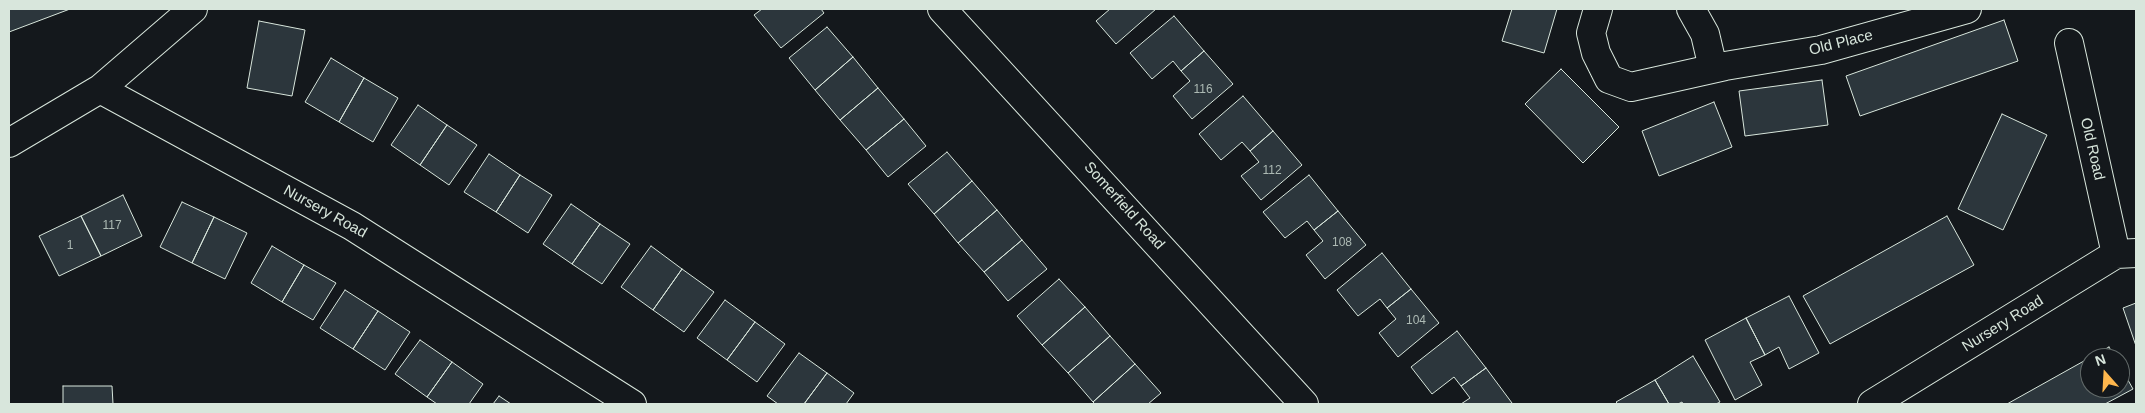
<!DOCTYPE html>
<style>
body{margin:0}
#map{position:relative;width:2145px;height:413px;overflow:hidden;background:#14181c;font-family:Helvetica,sans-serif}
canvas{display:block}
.frame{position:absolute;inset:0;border:10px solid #d8e6dc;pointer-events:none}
.north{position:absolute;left:2080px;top:348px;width:50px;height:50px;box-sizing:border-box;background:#14181c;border:1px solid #626a69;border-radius:50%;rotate:341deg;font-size:14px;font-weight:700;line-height:20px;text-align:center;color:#d8e6dc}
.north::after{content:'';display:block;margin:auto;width:18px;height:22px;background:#ffb74d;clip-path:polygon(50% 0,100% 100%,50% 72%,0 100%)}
</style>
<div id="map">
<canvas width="2145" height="413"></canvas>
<div class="frame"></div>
<div class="north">N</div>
</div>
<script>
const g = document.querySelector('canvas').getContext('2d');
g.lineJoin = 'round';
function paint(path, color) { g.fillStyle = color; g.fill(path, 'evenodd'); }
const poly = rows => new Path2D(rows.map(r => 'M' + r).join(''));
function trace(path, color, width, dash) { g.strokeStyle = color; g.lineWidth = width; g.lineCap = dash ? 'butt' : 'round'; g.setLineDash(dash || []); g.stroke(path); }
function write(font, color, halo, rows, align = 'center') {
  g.font = font + ' Helvetica,sans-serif'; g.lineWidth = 4; g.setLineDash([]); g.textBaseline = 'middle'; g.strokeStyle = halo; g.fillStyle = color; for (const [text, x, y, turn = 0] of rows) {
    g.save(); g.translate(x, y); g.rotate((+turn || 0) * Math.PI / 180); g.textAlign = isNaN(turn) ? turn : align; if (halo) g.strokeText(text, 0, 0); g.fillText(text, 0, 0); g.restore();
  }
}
const building = poly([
 [9,9,70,9,9,32,9,9],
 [762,9,821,9,824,13,781,48,754,15,762,9],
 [1110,9,1156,9,1116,44,1096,21,1110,9],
 [1512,9,1557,9,1544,53,1502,41,1512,9],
 [1174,16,1204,51,1181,71,1173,61,1152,79,1130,53,1174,16],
 [2004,20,2018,61,1860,116,1846,76,2004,20],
 [259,21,305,30,292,96,247,88,259,21],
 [827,27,853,57,815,90,789,58,827,27],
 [1204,51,1233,84,1192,119,1173,96,1190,81,1181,71,1204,51],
 [853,57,878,88,840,120,815,90,853,57],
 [331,58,364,78,339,122,305,102,331,58],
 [1561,69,1619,127,1583,163,1525,104,1561,69],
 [364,78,398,98,373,142,339,122,364,78],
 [1822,80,1828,125,1745,136,1739,91,1822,80],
 [878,88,904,119,866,150,840,120,878,88],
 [1243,96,1273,131,1250,151,1242,142,1221,160,1199,134,1243,96],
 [1714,102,1732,147,1659,176,1642,131,1714,102],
 [418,105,447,125,420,165,391,145,418,105],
 [2002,114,2047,135,2003,230,1958,209,2002,114],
 [904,119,926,146,888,177,866,150,904,119],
 [447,125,477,145,449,185,420,165,447,125],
 [1273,131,1302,165,1261,200,1241,176,1259,162,1250,151,1273,131],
 [947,152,972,181,934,214,908,184,947,152],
 [489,154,520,175,496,212,464,192,489,154],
 [520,175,552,195,528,233,496,212,520,175],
 [1309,175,1338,211,1314,230,1307,221,1285,238,1263,212,1309,175],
 [972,181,997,210,958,243,934,214,972,181],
 [123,195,142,236,101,256,81,216,123,195],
 [182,202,214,217,192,263,160,247,182,202],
 [571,204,600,224,572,264,543,244,571,204],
 [997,210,1022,240,984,272,958,243,997,210],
 [1338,211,1366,245,1325,279,1306,255,1323,241,1314,230,1338,211],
 [81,216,101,256,59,276,39,236,81,216],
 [1947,216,1974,265,1830,344,1803,296,1947,216],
 [214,217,247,233,225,279,192,263,214,217],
 [600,224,630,244,602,284,572,264,600,224],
 [1022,240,1047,269,1008,301,984,272,1022,240],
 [272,246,304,265,282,302,251,283,272,246],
 [651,246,682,269,653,310,621,287,651,246],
 [1382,253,1411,289,1387,308,1380,299,1358,316,1337,290,1382,253],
 [304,265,336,283,313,320,282,302,304,265],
 [682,269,714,292,684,332,653,310,682,269],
 [1059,279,1085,307,1042,345,1017,316,1059,279],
 [1411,289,1439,323,1398,357,1379,333,1396,319,1387,308,1411,289],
 [345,290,378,311,353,349,320,328,345,290],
 [1789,296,1819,353,1789,369,1779,347,1765,355,1746,318,1789,296],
 [725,300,755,322,727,360,697,338,725,300],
 [2136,303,2136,346,2123,308,2136,303],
 [1085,307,1110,336,1068,373,1042,345,1085,307],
 [378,311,410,332,385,370,353,349,378,311],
 [1746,318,1765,355,1750,362,1762,385,1735,400,1705,340,1746,318],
 [755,322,785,344,757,382,727,360,755,322],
 [1457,331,1486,368,1461,386,1454,377,1432,394,1411,367,1457,331],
 [1110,336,1135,364,1093,402,1068,373,1110,336],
 [420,340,452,362,427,397,395,374,420,340],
 [2109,347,2115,358,2090,358,2090,388,2120,388,2120,366,2133,389,2105,404,2007,404,2109,347],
 [799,353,827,373,804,404,778,404,767,396,799,353],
 [1693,356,1720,402,1716,404,1683,404,1682,402,1678,404,1669,404,1655,380,1693,356],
 [452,362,483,384,469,404,437,404,427,397,452,362],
 [1135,364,1161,393,1148,404,1095,404,1093,402,1135,364],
 [1486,368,1512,403,1511,404,1461,404,1470,398,1461,386,1486,368],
 [827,373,854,393,846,404,804,404,827,373],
 [1655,380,1669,404,1618,404,1616,402,1655,380],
 [63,386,112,386,113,404,63,404,63,386],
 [499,396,511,404,493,404,499,396]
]);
paint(building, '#2c363c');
trace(building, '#d8e6dc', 1);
const minor = poly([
 [1598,9,1591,33,1596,53,1609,79,1631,87,1725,66,1821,50,1967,9],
 [1691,9,1705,34,1713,68],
 [2069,43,2116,254],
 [100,89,193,9],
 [9,143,100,89,352,226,632,404],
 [1872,404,2116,254,2136,253]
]);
const trunk = poly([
 [942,9,1304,404]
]);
trace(minor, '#d8e6dc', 30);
trace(trunk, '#d8e6dc', 30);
trace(minor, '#14181c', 28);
trace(trunk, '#14181c', 28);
write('12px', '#adbab4', null, [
 ["116",1203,90],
 ["112",1272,171],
 ["117",112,226],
 ["108",1342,243],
 ["1",70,246],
 ["104",1416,321]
]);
write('15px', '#d8e6dc', '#14181c', [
 ["Old Place",1841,43,-14],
 ["Old Road",2092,149,77],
 ["Somerfield Road",1124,206,48],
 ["Nursery Road",325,212,29],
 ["Nursery Road",2003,324,-32]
]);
</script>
